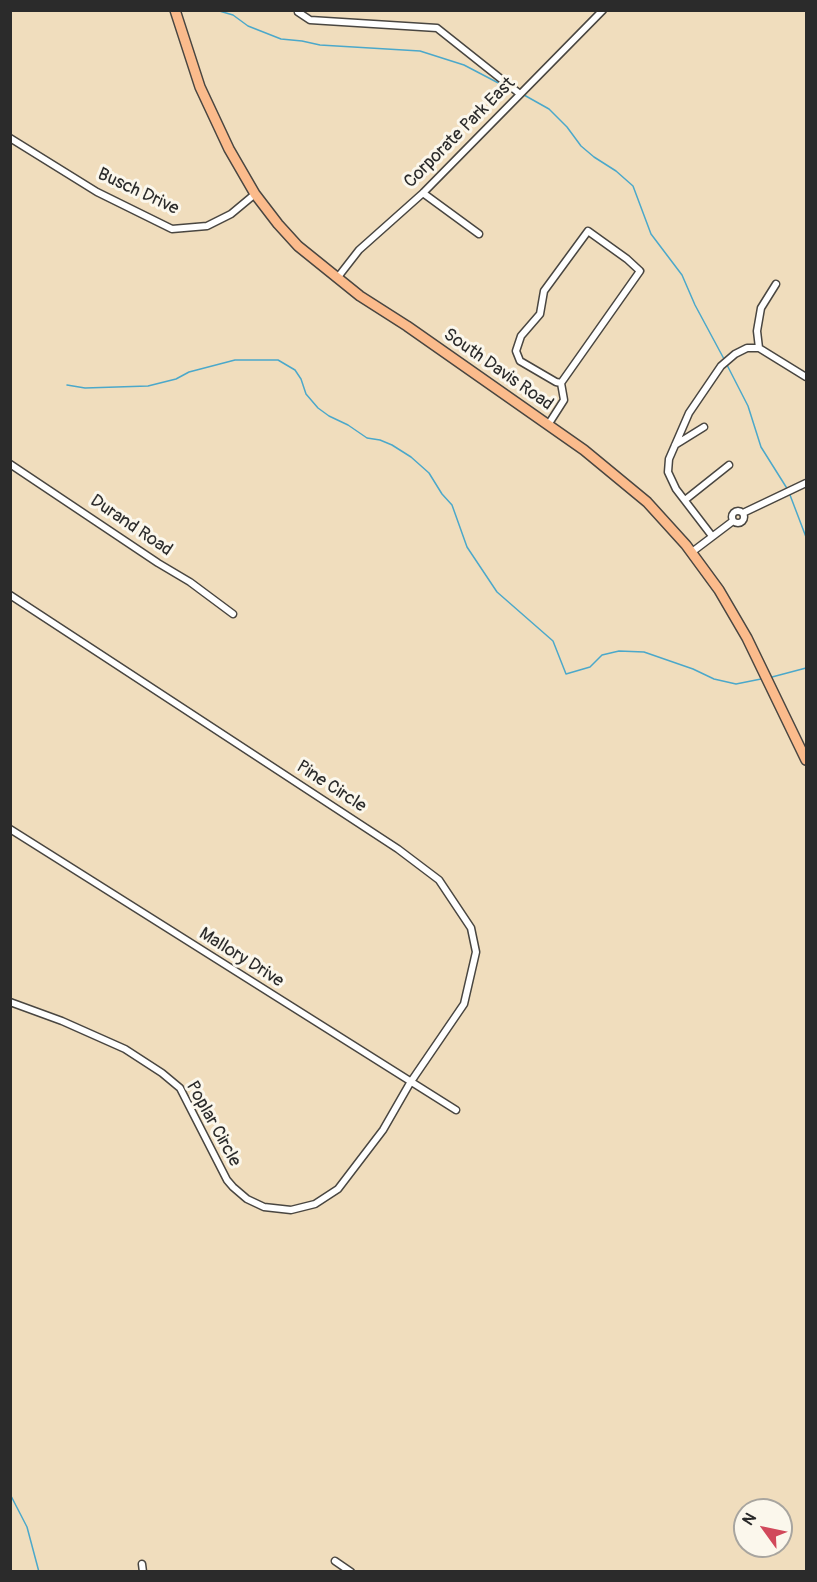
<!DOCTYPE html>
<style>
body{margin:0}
#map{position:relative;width:817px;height:1582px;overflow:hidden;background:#f0ddbd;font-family:Pangolin,sans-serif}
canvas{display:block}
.frame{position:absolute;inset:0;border:12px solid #2b2b2b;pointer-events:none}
.north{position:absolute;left:733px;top:1498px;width:60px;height:60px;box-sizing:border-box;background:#fbf7ec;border:2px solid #a8a59f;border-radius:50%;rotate:303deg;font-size:16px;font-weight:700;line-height:24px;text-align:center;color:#2b2b2b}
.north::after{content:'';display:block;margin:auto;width:21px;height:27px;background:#d1495b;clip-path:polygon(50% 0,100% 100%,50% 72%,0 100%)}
</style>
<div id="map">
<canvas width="817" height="1582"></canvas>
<div class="frame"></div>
<div class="north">N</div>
</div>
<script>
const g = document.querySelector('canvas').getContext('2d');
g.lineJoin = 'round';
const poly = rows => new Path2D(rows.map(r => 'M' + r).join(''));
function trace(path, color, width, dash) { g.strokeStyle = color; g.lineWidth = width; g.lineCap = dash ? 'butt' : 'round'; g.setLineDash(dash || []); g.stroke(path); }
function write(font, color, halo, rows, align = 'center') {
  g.font = font + ' Pangolin,sans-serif'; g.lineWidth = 6; g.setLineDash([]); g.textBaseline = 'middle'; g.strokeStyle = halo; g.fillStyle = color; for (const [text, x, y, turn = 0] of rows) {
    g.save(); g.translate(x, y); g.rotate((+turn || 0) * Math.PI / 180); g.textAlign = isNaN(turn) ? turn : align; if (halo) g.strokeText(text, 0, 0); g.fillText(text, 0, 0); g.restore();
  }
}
trace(poly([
 [216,10,233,15,248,26,281,39,302,41,320,45,420,51,464,65,508,88],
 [524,95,549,109,567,127,581,146,594,157,616,171,633,186,651,234,682,275,695,305,724,359],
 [726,363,748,406,761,447,788,490],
 [67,385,85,388,148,386,176,379,189,372,235,360,278,360,295,370,301,379,306,394,318,408,329,416,348,425,367,438,380,440,392,445,411,457,429,473,442,494,452,505,467,547,497,592,553,641,566,674,590,667,602,655,619,651,644,652,693,669,714,679,736,684,761,679],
 [790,495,806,537],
 [772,677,806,668],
 [10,1494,27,1527,39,1572]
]), '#4ba8ca', 1.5);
const street = poly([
 [298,12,310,20,437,28,520,94],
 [10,138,97,192,172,229,207,226,231,214,255,194],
 [423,193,479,234],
 [338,277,359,250,423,193,603,10],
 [776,284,761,308,757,331,759,348,806,377],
 [548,425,564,400,561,383,640,271,627,259,588,231,544,291,540,314,521,336,516,351,520,361,556,382,561,383],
 [675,445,704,427],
 [10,464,158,563,190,582,233,614],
 [685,500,729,465],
 '732 517a6 6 0 1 1 12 0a6 6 0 1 1-12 0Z',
 [743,513,806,483],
 [712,536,676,489,668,472,669,459,689,413,721,366,735,354,747,348,759,348],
 [692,552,733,521],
 [10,595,398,849,439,880,471,928,476,952,464,1004,410,1083,383,1130,338,1189,315,1204,291,1210,264,1207,247,1199,233,1187,227,1180,180,1088,162,1073,125,1049,62,1021,10,1002],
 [10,829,456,1110],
 [335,1561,351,1572],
 [142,1564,143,1572]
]);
const primary = poly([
 [175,10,200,87,229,149,255,194,278,224,298,246,360,296,407,326,584,450,647,502,686,545,719,590,747,638,806,760]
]);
trace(street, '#494641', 9);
trace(primary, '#494641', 12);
trace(street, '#fff', 6);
trace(primary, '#fbbb8c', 9);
write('18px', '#2b2b2b', '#fbf7ec', [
 ["Corporate Park East",460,133,-45],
 ["Busch Drive",138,192,25],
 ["South Davis Road",498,370,35],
 ["Durand Road",131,526,34],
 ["Pine Circle",331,787,33],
 ["Mallory Drive",241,958,32],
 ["Poplar Circle",213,1124,61]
]);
</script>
